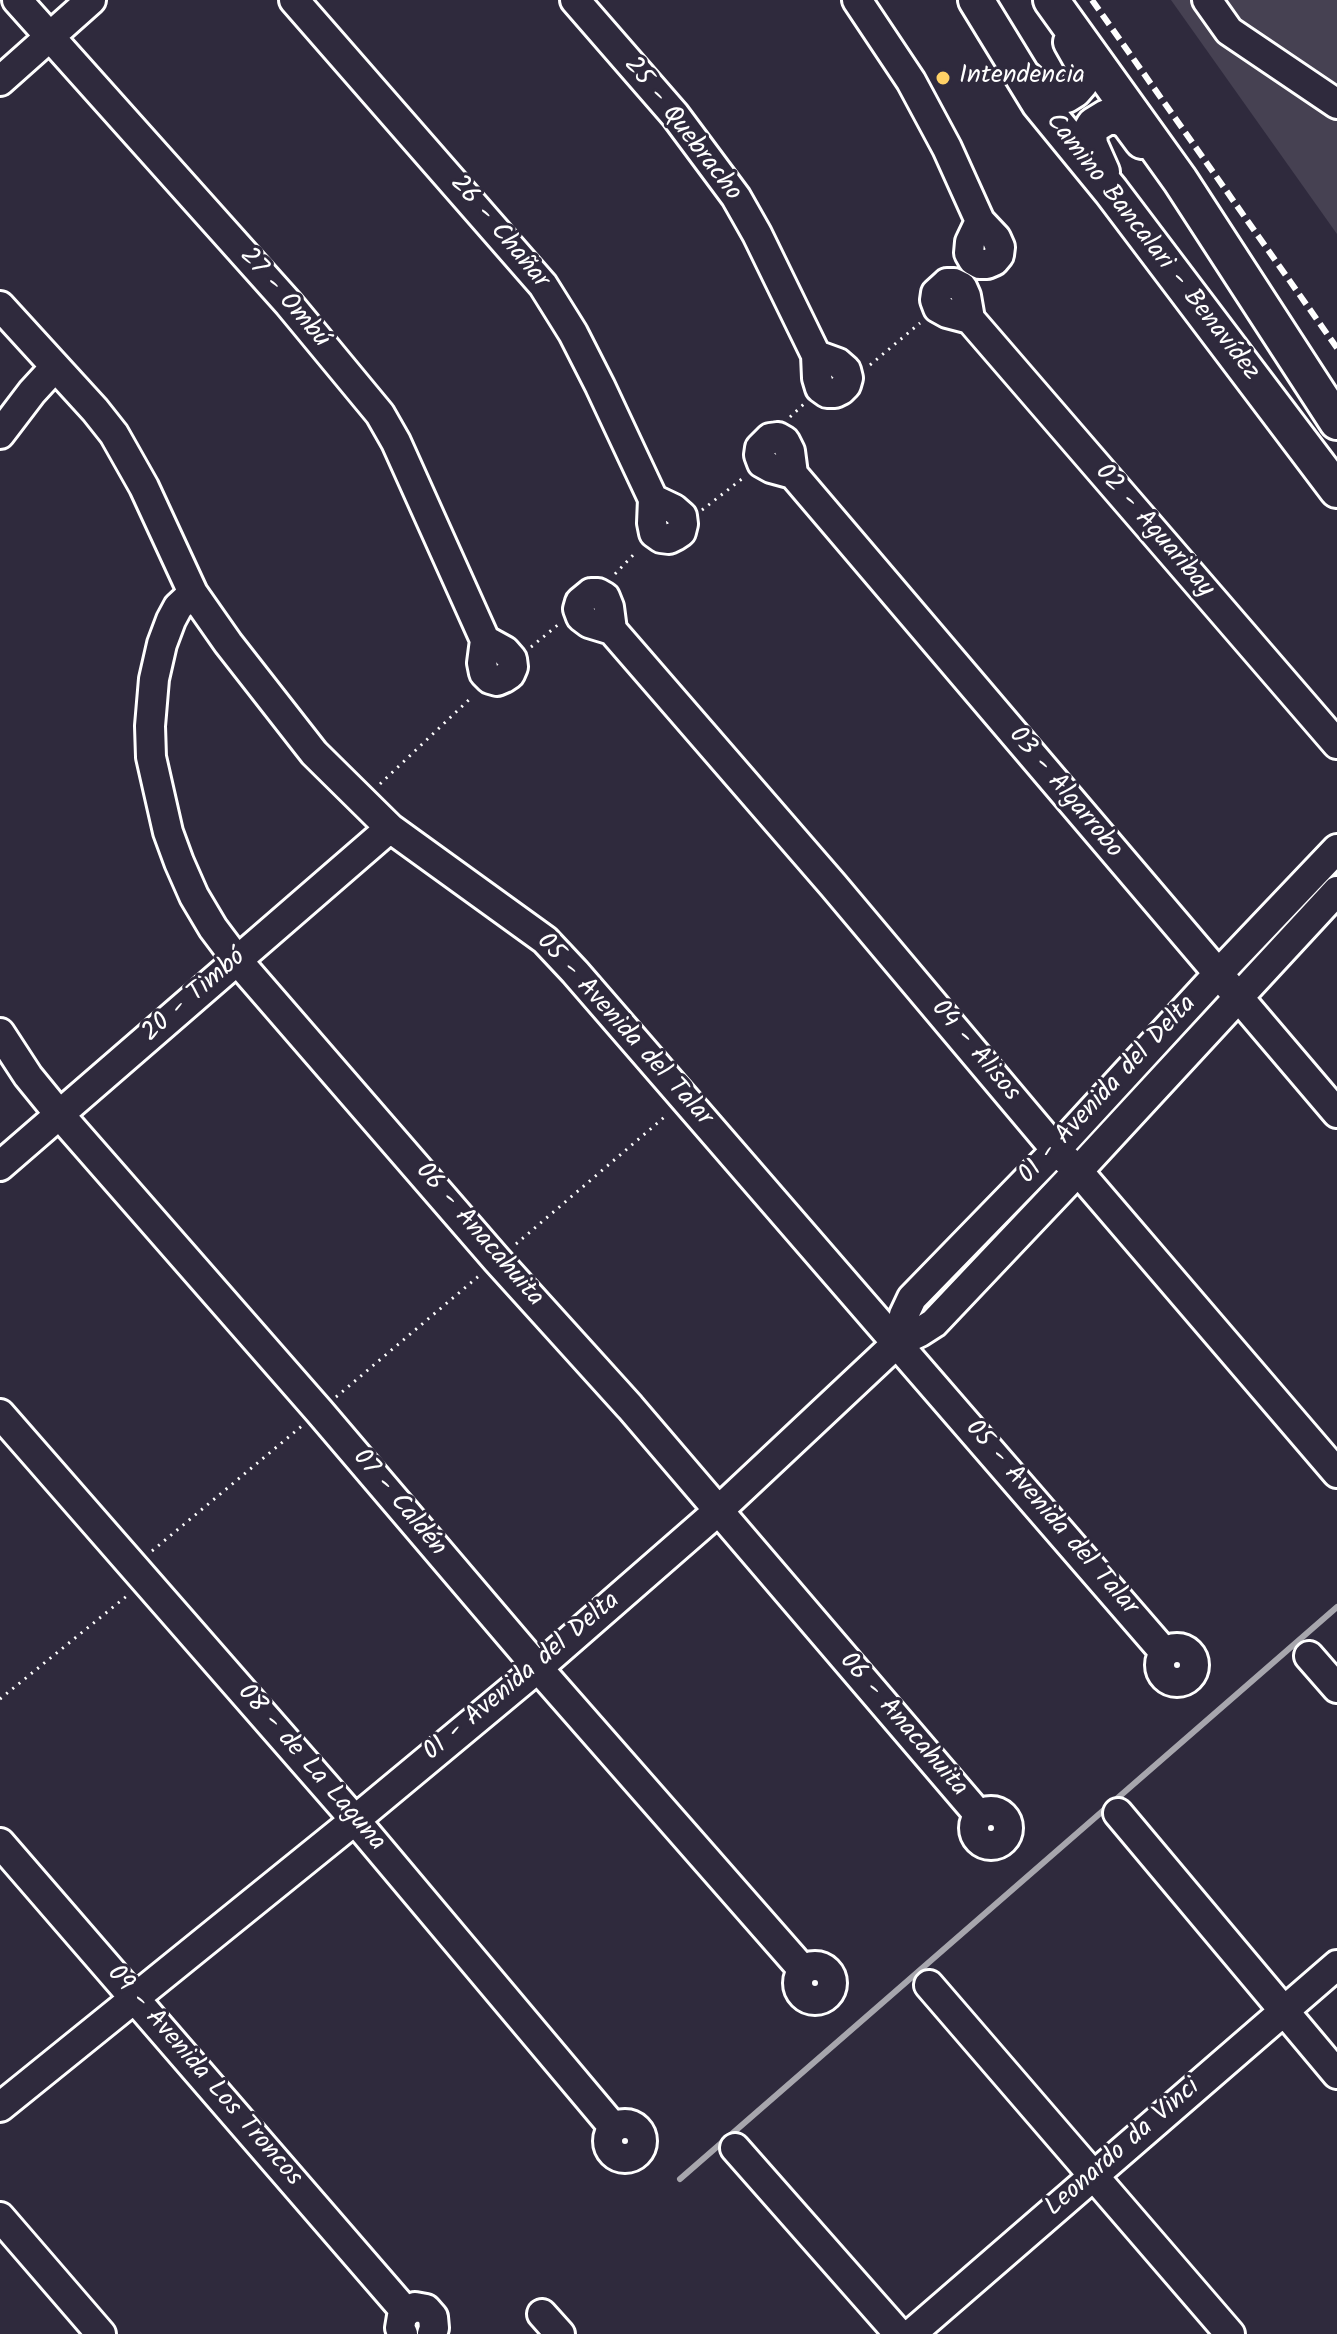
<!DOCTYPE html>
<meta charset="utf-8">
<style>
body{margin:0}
canvas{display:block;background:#2f2a3d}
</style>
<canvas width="1337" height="2334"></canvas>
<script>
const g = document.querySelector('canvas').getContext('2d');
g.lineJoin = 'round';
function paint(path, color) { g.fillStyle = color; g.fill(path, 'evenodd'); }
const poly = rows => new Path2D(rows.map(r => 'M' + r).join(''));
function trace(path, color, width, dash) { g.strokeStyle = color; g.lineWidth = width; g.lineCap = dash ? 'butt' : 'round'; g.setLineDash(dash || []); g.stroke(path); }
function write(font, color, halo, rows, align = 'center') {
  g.font = font + ' Kalam,sans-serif'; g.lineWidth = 6; g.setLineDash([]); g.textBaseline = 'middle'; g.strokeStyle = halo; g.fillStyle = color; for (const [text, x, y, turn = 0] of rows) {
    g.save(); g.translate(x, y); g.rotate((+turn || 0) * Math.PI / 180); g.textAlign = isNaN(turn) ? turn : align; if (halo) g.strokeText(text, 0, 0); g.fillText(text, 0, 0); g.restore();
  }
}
paint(poly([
 [1171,0,1337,0,1337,234]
]), '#464152');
trace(poly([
 [680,2179,1337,1607]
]), '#a7a6ad', 6);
const minor = poly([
 [17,0,289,304,380,414,396,442,485,640],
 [294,0,543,285,573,333,600,386,653,499],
 [575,0,675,115,736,197,757,234,816,355,817,378,820,388,827,393,835,393,841,390,846,385,848,378,846,370,838,363,816,355],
 [857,0,911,81,947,148,980,221,996,238,1000,247,999,255,994,261,987,264,980,264,973,260,969,253,970,242,980,221],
 [1207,0,1229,31,1337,104],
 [0,81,91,0],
 [947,283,954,283,962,287,966,296,970,319,947,313,938,308,935,300,936,293,947,283],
 [0,306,95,410,114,434,144,487,193,593,228,643,314,753,390,828,545,940,575,972,1165,1653],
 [970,319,1337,744],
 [0,434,32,392,55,367],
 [778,437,785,441,790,451,793,474,771,468,762,463,759,455,760,448,770,438,778,437],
 [793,474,1337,1113],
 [653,499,674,509,682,516,683,524,681,532,675,536,669,539,661,538,654,533,652,523,653,499],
 [193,593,178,607,171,620,162,644,154,679,150,726,151,757,168,832,179,862,194,896,213,928,237,960,497,1260,630,1407,979,1815],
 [591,593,598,593,605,597,609,607,612,630,589,623,581,617,578,609,580,602,591,593],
 [612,630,833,885,1056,1150,1078,1171,1337,1473],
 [485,640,505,651,512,659,513,667,510,674,504,678,497,681,490,679,484,673,482,663,485,640],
 [0,1033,28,1076,59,1114,319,1411,538,1668,803,1970],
 [0,1166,390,828],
 [897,1343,904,1315,912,1298,1056,1150,1218,974,1337,849],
 [0,1414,355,1820,614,2128],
 '1160 1665a17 17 0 1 1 34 0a17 17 0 1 1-34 0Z',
 [1309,1656,1337,1688],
 '974 1828a17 17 0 1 1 34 0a17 17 0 1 1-34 0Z',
 [1118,1813,1337,2074],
 [0,1843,406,2312],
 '798 1983a17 17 0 1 1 34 0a17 17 0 1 1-34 0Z',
 [929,1985,1230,2334],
 [0,2107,355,1820,538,1668,718,1511,897,1343,920,1332,934,1323,1078,1171,1337,891],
 '608 2141a17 17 0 1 1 34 0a17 17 0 1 1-34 0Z',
 [735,2148,899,2334],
 [0,2217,101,2334],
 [542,2314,560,2334],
 [403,2334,400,2328,402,2316,410,2309,415,2307,426,2309,433,2317,434,2328,432,2334],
 [911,2334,1337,1965]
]);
const major = poly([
 [976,0,1039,103,1111,191,1337,490],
 [1051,0,1180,180,1337,422],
 [1025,78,1037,89,1058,97,1066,95,1074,90,1081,82,1084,65,1071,42],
 [1102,172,1090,145,1089,134,1094,125,1107,117,1119,117,1128,122,1142,141]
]);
trace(minor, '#fff', 34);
trace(major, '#fff', 40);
trace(poly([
 [870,365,920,323],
 [790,417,805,403],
 [702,510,743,478],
 [615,574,637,551],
 [531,647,559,624],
 [380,784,473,696],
 [516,1244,668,1114],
 [336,1397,480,1275],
 [152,1551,303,1425],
 [0,1699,128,1595]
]), '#fff', 3, [2, 6]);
trace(minor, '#2f2a3d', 28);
trace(major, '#2f2a3d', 34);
trace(poly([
 [1092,0,1337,348]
]), '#fff', 6, [12, 6]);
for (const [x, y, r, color] of [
 [943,78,8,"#ffd166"]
]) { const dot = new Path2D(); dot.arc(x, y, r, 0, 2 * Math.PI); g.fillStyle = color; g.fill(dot); trace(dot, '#2f2a3d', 3); }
write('26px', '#fff', '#2f2a3d', [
 ["Intendencia",959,78]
], 'left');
write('26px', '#fff', '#2f2a3d', [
 ["25 - Quebracho",681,130,52],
 ["26 - Chañar",498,233,50],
 ["Camino Bancalari - Benavídez",1151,248,52],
 ["27 - Ombú",283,299,49],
 ["02 - Aguaribay",1153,532,49],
 ["03 - Algarrobo",1064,794,50],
 ["20 - Timbó",195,997,-41],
 ["05 - Avenida del Talar",623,1031,48],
 ["04 - Alisos",974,1052,50],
 ["01 - Avenida del Delta",1109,1091,-47],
 ["06 - Anacahuita",478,1236,49],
 ["07 - Caldén",398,1504,50],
 ["05 - Avenida del Talar",1050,1519,49],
 ["01 - Avenida del Delta",523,1678,-40],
 ["06 - Anacahuita",902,1726,49],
 ["08 - de La Laguna",310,1769,49],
 ["09 - Avenida Los Troncos",203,2077,49],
 ["Leonardo da Vinci",1124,2149,-41]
]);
</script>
